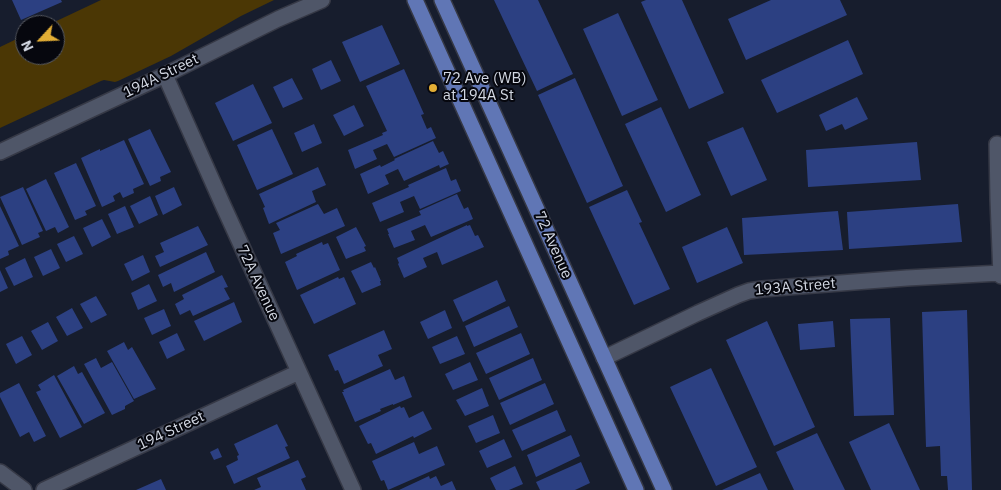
<!DOCTYPE html>
<style>
body{margin:0}
#map{position:relative;width:1001px;height:490px;overflow:hidden;background:#171d2d;font-family:"IBM Plex Sans",sans-serif}
canvas{display:block}
.north{position:absolute;left:15px;top:15px;width:50px;height:50px;box-sizing:border-box;background:#06070e;border:1px solid #585b63;border-radius:50%;rotate:245deg;font-size:14px;font-weight:700;line-height:20px;text-align:center;color:#d3d8e3}
.north::after{content:'';display:block;margin:auto;width:18px;height:22px;background:#e3ae35;clip-path:polygon(50% 0,100% 100%,50% 72%,0 100%)}
</style>
<div id="map">
<canvas width="1001" height="490"></canvas>
<div class="north">N</div>
</div>
<script>
const g = document.querySelector('canvas').getContext('2d');
g.lineJoin = 'round';
function paint(path, color) { g.fillStyle = color; g.fill(path, 'evenodd'); }
const poly = rows => new Path2D(rows.map(r => 'M' + r).join(''));
function trace(path, color, width, dash) { g.strokeStyle = color; g.lineWidth = width; g.lineCap = dash ? 'butt' : 'round'; g.setLineDash(dash || []); g.stroke(path); }
function write(font, color, halo, rows, align = 'center') {
  g.font = font + ' "IBM Plex Sans",sans-serif'; g.lineWidth = 4; g.setLineDash([]); g.textBaseline = 'middle'; g.strokeStyle = halo; g.fillStyle = color; for (const [text, x, y, turn = 0] of rows) {
    g.save(); g.translate(x, y); g.rotate((+turn || 0) * Math.PI / 180); g.textAlign = isNaN(turn) ? turn : align; if (halo) g.strokeText(text, 0, 0); g.fillText(text, 0, 0); g.restore();
  }
}
paint(poly([
 [101,0,274,0,241,16,171,56,118,81,115,82,104,80,101,81,0,128,0,47,25,35,25,55,55,55,55,25,48,25]
]), '#4b3705');
paint(poly([
 [12,0,61,0,62,2,21,20],
 [494,0,538,0,573,74,537,91],
 [646,0,682,0,724,93,689,109,641,2],
 [771,0,840,0,847,15,746,60,728,19],
 [618,13,658,100,622,116,583,29],
 [382,25,400,64,360,82,342,42],
 [848,40,863,74,777,113,761,80],
 [331,60,341,81,321,90,312,69],
 [404,69,424,114,421,115,427,129,431,127,436,138,394,157,387,144,373,150,377,159,355,169,348,150,383,135,382,133,387,131,366,86],
 [292,78,303,99,283,108,273,87],
 [575,78,623,186,587,203,538,95],
 [253,84,272,123,233,141,215,103],
 [857,97,868,119,845,130,842,124,826,131,819,115],
 [354,105,364,126,344,136,333,115],
 [661,107,701,195,666,212,625,124],
 [314,124,322,143,302,152,294,133],
 [743,127,767,180,731,196,707,142],
 [150,129,171,172,160,177,161,181,150,186,128,139],
 [272,129,293,174,257,190,237,145],
 [124,140,144,184,133,189,134,193,123,198,120,192,113,196,115,201,102,207,81,158,100,149,100,151],
 [433,141,439,153,443,151,449,164,440,168,439,165,404,181,398,169,385,175,389,184,368,194,360,174,380,165,381,167,395,160,394,159],
 [917,142,921,180,808,187,806,150],
 [76,163,96,206,85,211,87,215,75,220,54,173],
 [318,167,326,185,312,191,316,202,269,224,263,208,265,207,259,194],
 [446,168,451,181,456,179,461,191,420,209,414,196,400,202,404,212,380,222,372,203,409,187,408,185],
 [46,179,69,227,58,233,55,227,46,231,26,189],
 [23,187,43,231,38,233,40,237,22,245,0,197],
 [174,187,182,205,163,215,155,196],
 [627,190,642,222,639,223,670,289,634,305,589,207],
 [457,194,464,209,468,207,473,219,431,237,425,225,411,231,415,240,394,248,388,234,389,234,387,229,421,215,419,211],
 [150,196,158,215,139,224,130,206],
 [318,204,324,214,337,208,345,226,281,254,273,233,280,230,276,223],
 [958,204,962,242,849,249,847,212],
 [0,206,19,246,8,251,9,255,0,259],
 [125,206,134,227,117,234,108,214],
 [838,211,843,250,744,255,742,218],
 [102,219,111,237,92,247,83,228],
 [467,225,467,226,470,225,475,236,478,235,484,247,442,265,437,252,423,258,427,267,404,278,398,264,399,263,397,258],
 [198,226,208,245,160,267,155,256,164,252,160,243],
 [356,227,366,246,364,247,366,251,346,259,336,237],
 [727,227,743,263,697,283,682,247],
 [74,236,83,254,66,262,57,244],
 [322,242,323,245,328,243,340,270,297,290,285,262,297,256,296,254],
 [51,249,60,268,43,276,34,257],
 [206,252,215,272,174,292,171,283,163,287,158,275],
 [143,255,150,272,132,281,124,264],
 [25,258,33,277,14,286,5,268],
 [371,262,374,268,375,267,381,281,380,281,381,285,362,293,351,271],
 [0,270,8,288,0,292],
 [222,275,228,287,224,288,230,299,193,316,190,310,180,315,175,304,184,299,182,295],
 [338,277,339,279,344,277,356,304,314,324,300,295],
 [497,280,506,301,463,322,453,300],
 [149,284,157,301,138,310,131,293],
 [96,296,107,315,91,323,80,304],
 [234,302,242,322,204,341,194,321],
 [509,306,518,327,474,347,465,326],
 [72,308,83,328,67,336,56,317],
 [164,309,171,326,152,335,144,318],
 [445,310,452,328,428,339,420,322],
 [967,310,972,490,948,490,947,476,941,476,940,446,926,447,922,312],
 [890,318,894,415,854,416,850,319],
 [767,321,815,427,774,446,726,340],
 [833,321,835,347,800,350,798,324],
 [48,322,58,341,42,350,31,331],
 [384,330,392,349,378,355,383,366,344,384,338,370,335,371,328,355],
 [177,333,185,350,167,359,159,342],
 [521,333,530,354,486,374,476,353],
 [22,336,32,355,16,364,6,344],
 [457,336,465,354,440,364,432,347],
 [124,342,128,350,132,347,156,389,134,399,107,351],
 [96,358,101,368,112,362,134,401,125,406,125,409,112,415,84,364],
 [533,358,542,380,499,400,489,378],
 [470,362,478,380,453,390,445,374],
 [74,366,78,374,82,372,105,413,84,424,57,376],
 [711,368,757,467,716,486,670,387],
 [390,369,395,380,404,376,412,397,393,405,393,404,380,409,381,411,355,422,342,392,344,392,343,390],
 [54,375,82,427,60,438,36,392,41,390,38,385],
 [19,383,46,436,34,442,29,432,20,437,0,397,0,393],
 [545,383,554,404,510,425,500,403],
 [482,388,489,406,465,416,456,400],
 [400,406,401,408,404,407,409,418,423,411,432,429,414,438,413,436,376,454,371,443,368,444,359,426],
 [557,410,566,431,522,451,512,430],
 [493,415,500,433,476,443,468,426],
 [889,423,920,490,871,490,849,442],
 [277,424,288,446,285,447,290,458,234,484,226,466,238,460,237,456,239,455,234,444],
 [817,433,845,490,794,490,776,452],
 [571,435,580,456,536,477,527,455],
 [504,439,512,457,487,468,479,451],
 [414,442,419,454,437,446,445,465,388,490,384,480,381,481,372,461],
 [218,448,222,457,214,460,210,452],
 [298,460,306,477,301,479,306,490,254,490,261,487,257,478],
 [581,462,590,483,575,490,540,490,536,482],
 [515,466,523,484,509,490,496,490,490,478],
 [760,473,768,490,722,490],
 [429,476,430,479,436,476,441,486,452,481,456,490,399,490],
 [161,479,166,490,136,490]
]), '#2c4082');
const minor = poly([
 [165,75,222,203,353,490],
 [997,144,998,199,1001,276],
 [0,152,165,75,278,19,322,0],
 [604,358,698,313,738,295,749,291,762,289,907,278,1001,273],
 [0,472,24,490],
 [44,490,299,372]
]);
const major = poly([
 [415,0,636,490],
 [442,0,664,490]
]);
trace(minor, '#363946', 18);
trace(major, '#363946', 18);
trace(minor, '#4f5668', 15);
trace(major, '#6076b5', 15);
for (const [x, y, r, color] of [
 [433,88,5,"#e3ae35"]
]) { const dot = new Path2D(); dot.arc(x, y, r, 0, 2 * Math.PI); g.fillStyle = color; g.fill(dot); trace(dot, '#06070e', 2); }
write('15px', '#d3d8e3', '#06070e', [
 ["194A Street",161,76,-26],
 ["72 Avenue",553,245,66],
 ["72A Avenue",258,283,65],
 ["193A Street",795,287,-5],
 ["194 Street",171,431,-25]
]);
write('15px', '#d3d8e3', '#06070e', [
 ["72 Ave (WB)",443,79],
 ["at 194A St",443,96]
], 'left');
</script>
